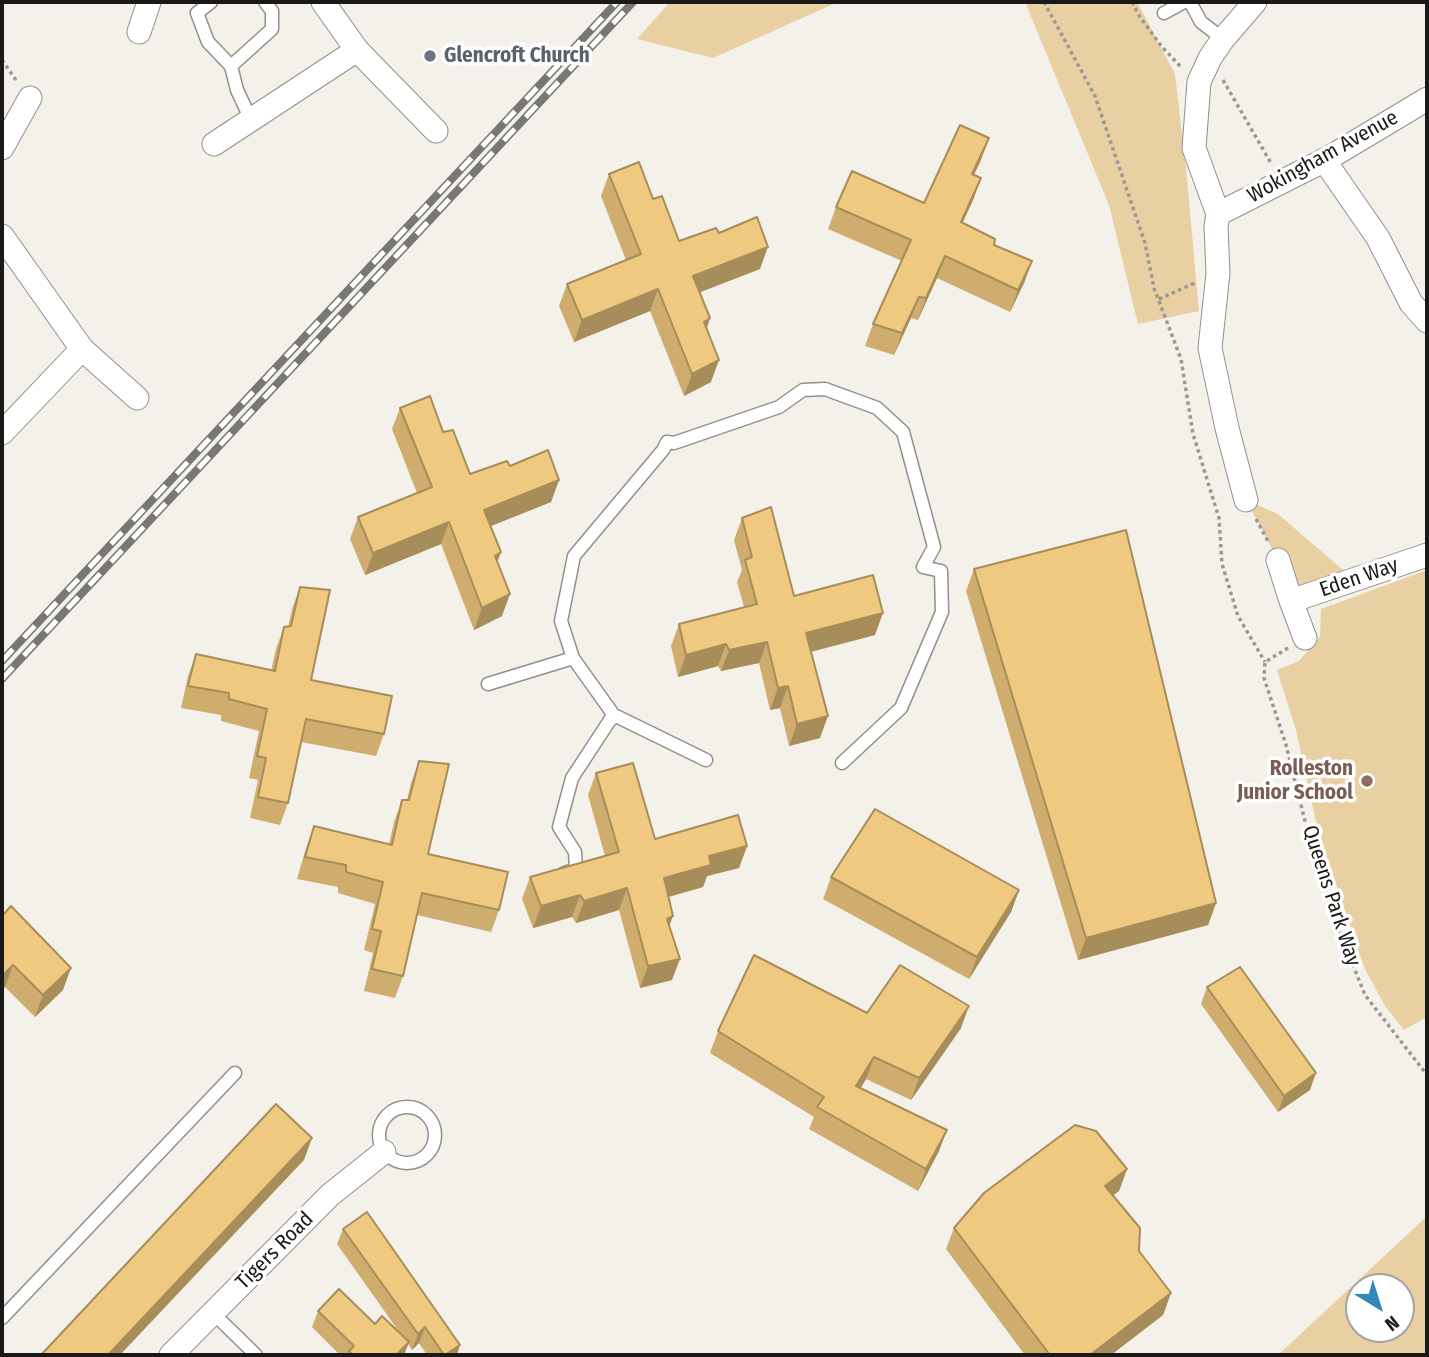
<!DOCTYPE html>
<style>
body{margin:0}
#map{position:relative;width:1429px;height:1357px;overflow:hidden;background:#f4f1eb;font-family:"Fira Sans Condensed",sans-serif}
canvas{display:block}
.frame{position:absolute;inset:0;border:4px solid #1a1917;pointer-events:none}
.north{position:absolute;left:1345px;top:1273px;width:70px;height:70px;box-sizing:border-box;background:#fff;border:2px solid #a3a3a2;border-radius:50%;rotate:142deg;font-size:19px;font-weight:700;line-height:28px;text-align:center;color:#1a1917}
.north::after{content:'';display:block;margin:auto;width:24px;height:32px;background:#3588b8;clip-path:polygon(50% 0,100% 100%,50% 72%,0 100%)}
</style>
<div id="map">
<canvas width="1429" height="1357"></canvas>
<div class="frame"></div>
<div class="north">N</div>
</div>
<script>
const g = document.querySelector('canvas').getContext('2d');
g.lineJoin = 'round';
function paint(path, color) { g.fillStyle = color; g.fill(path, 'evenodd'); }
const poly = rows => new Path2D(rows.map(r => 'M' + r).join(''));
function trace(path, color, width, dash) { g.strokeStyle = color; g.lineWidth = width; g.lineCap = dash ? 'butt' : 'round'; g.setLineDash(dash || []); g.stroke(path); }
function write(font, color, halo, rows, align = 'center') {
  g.font = font + ' "Fira Sans Condensed",sans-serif'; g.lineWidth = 7; g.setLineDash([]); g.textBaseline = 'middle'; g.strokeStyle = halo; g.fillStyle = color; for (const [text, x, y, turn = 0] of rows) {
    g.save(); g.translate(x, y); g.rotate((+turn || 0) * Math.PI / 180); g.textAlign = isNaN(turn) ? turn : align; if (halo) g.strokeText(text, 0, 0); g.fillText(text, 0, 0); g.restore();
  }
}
paint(poly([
 [670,2,838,2,713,58,637,39],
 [1025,2,1137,2,1175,74,1186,168,1199,311,1138,324,1109,205],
 [1246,500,1278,514,1349,575,1291,601,1278,560],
 [1427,570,1427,1017,1404,1030,1385,1006,1364,967,1318,831,1296,730,1277,670,1299,661,1320,637,1321,609],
 [1425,1218,1427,1229,1427,1355,1278,1355],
 [1401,1287,1401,1329,1359,1329,1359,1287]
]), '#e8d0a2');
const service = poly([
 [211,2,197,13,208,42,231,66],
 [1190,2,1201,22,1223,39],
 [1164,13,1184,2],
 [251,120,237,90,231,66,272,29,272,11,265,2],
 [488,684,573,658],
 [706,760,616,716,610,720,613,714,573,658,561,621,574,556,663,450,667,442,674,443,779,407,803,390,825,389,877,408,903,432,934,547,923,567,941,571,942,612,901,708,842,763],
 [564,873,576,869,575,852,559,827,572,778,610,720],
 '379 1135a28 28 0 1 1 56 0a28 28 0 1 1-56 0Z',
 [213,1313,256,1355],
 [2,1318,235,1073]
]);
const minor = poly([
 [323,2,357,50,436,131],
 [139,32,149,2],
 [214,144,357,50],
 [2,148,30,98],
 [1324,160,1378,238,1411,303,1427,321],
 [1218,214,1327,159,1427,99],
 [2,236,82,349,2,433],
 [82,349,137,398],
 [1246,500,1227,428,1210,348,1218,273,1216,227,1218,214,1194,148,1199,82,1210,58,1223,39,1255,2],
 [1278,560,1291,601,1427,555],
 [1291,601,1305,638],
 [171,1355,330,1195,384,1152]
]);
trace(service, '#93908b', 15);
trace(minor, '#93908b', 25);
trace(poly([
 [1044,2,1095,96,1145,243,1154,288,1181,359,1193,434,1219,518,1222,564,1238,616,1265,662],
 [1132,2,1140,17,1162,47,1182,68],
 [2,60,18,83],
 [1223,80,1272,165],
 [1159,299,1197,282],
 [1256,519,1269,543],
 [1288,648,1265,662,1264,678,1286,745,1308,833,1334,918,1365,995,1427,1075]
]), '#9b9894', 3.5, [3.5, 3.5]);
trace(service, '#fff', 12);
trace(minor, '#fff', 23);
const rail = poly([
 [2,661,617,2],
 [2,679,633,2]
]);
trace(rail, '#797773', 8);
trace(rail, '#fff', 5, [16]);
paint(poly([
 [989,138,974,175,981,178,973,200,962,223,994,245,1032,261,1024,283,1010,312,937,278,918,320,911,318,894,355,865,346,873,324,902,261,828,229,836,207,924,203],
 [609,174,653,199,679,241,719,233,760,269,700,292,710,318,707,328,711,382,684,396,650,311,574,342,559,306,567,284,626,260,601,196],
 [400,408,443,432,470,474,510,466,559,480,551,502,491,526,498,562,502,616,474,630,441,544,365,575,350,539,358,517,417,493,392,429],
 [742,518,794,596,875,635,811,652,820,738,789,746,780,708,770,710,759,663,721,671,718,666,678,677,671,646,679,624,744,607,737,582,742,570,734,540],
 [974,569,1216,903,1208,925,1078,960,966,591],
 [300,587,311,680,384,734,376,756,301,742,288,803,280,825,250,818,258,780,249,778,259,731,221,721,221,715,181,708,188,676,196,654,271,671,276,649,284,627,288,627,292,609],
 [419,761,428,854,499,910,491,932,417,915,403,976,395,998,364,991,373,953,364,950,375,904,338,893,338,887,297,879,306,848,314,826,389,844,394,822,402,800,407,800,411,783],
 [596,773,655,839,747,846,739,868,707,876,703,887,669,897,672,980,640,988,619,910,576,923,572,917,533,928,522,899,530,877,605,856,588,795],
 [831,877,1019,890,1011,912,969,979,823,899],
 [2,916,63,990,35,1017,5,987,2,990],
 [1207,987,1310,1090,1278,1112,1201,1004],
 [867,1013,961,1028,911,1100,866,1079,860,1088,939,1151,918,1191,809,1129,814,1117,710,1053,718,1031],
 [1127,1169,1119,1191,1113,1195,1139,1251,1171,1293,1163,1315,1111,1355,1025,1355,946,1249,954,1228],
 [343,1229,457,1355,427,1355,419,1343,412,1350,408,1344,404,1355,340,1355,312,1327,318,1311,375,1324,402,1336,337,1244]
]), '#cead6e');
paint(poly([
 [989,138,981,160,964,196,972,174],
 [981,178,973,200,953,244,961,222],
 [768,247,760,269,685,298,693,276],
 [945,256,937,278,918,320,926,298],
 [1032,261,1024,283,1010,312,1018,290],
 [658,289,650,311,574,342,582,320],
 [919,297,911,318,894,355,902,333],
 [710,318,702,340,704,322],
 [719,360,711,382,684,396,692,374],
 [559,480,551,502,476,532,484,510],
 [449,522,441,544,365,575,373,553],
 [501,552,493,574,495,556],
 [510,594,502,616,474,630,482,608],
 [883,613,875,635,798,655,806,633],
 [767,642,759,663,721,671,729,650],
 [726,644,718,666,678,677,686,655],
 [788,686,780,708,770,710,778,688],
 [828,716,820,738,789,746,797,724],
 [747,846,739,868,707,876,703,887,656,900,664,878,709,856],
 [627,888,619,910,576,923,584,901],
 [1019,890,1011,912,969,979,977,957],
 [580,895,572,917,533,928,541,906],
 [1216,903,1208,925,1078,960,1086,938],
 [673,916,665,938,667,919],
 [680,959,672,980,640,988,648,966],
 [13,965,5,987,2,990,2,976],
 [71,968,63,990,35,1017,43,995],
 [969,1006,961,1028,911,1100,919,1078],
 [874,1057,866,1079,849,1108,856,1086],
 [1316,1073,1310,1090,1278,1112,1284,1096],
 [947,1130,939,1151,918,1191,926,1169],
 [312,1138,304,1160,120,1355,108,1355],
 [1127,1169,1119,1191,1097,1208,1105,1186],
 [1171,1293,1163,1315,1111,1355,1090,1355],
 [425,1327,419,1343,412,1350,418,1334],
 [409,1342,404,1355,396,1355],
 [460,1345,457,1355,445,1355]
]), '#a78d5a');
const building = poly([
 [960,125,989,138,972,174,981,178,961,222,995,239,994,245,1032,261,1018,290,945,256,926,298,919,297,902,333,873,324,911,240,836,207,852,171,924,203,960,125],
 [639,162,653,199,662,196,679,241,716,228,719,233,757,217,768,247,693,276,710,318,704,322,719,360,692,374,658,289,582,320,567,284,641,254,609,174,639,162],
 [430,396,443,432,453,430,470,474,507,461,510,466,548,450,559,480,484,510,501,552,495,556,510,594,482,608,449,522,373,553,358,517,432,487,400,408,430,396],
 [771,507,794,596,873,575,883,613,806,633,828,716,797,724,788,686,778,688,767,642,729,650,726,644,686,655,679,624,757,604,745,560,752,557,742,518,771,507],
 [1126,530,1216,903,1086,938,974,569,1126,530],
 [300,587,330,590,311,680,392,696,384,734,306,719,288,803,258,797,266,758,257,756,267,709,229,699,229,693,188,686,196,654,275,671,284,627,291,626,300,587],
 [419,761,449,764,428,854,508,872,499,910,422,893,403,976,372,969,381,931,372,929,383,882,346,872,346,865,305,857,314,826,392,845,402,800,409,800,419,761],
 [633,763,655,839,738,815,747,846,709,856,711,865,664,878,673,916,667,919,680,959,648,966,627,888,584,901,580,895,541,906,530,877,619,852,596,773,633,763],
 [875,809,1019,890,977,957,831,877,875,809],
 [11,906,71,968,43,995,13,965,2,976,2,916,11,906],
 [754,955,867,1013,900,965,969,1006,919,1078,874,1057,856,1086,947,1130,926,1169,817,1107,824,1097,718,1031,754,955],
 [1240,967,1316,1073,1284,1096,1207,987,1240,967],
 [276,1104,312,1138,108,1355,41,1355,276,1104],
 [1075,1125,1096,1131,1127,1169,1105,1186,1140,1228,1139,1251,1171,1293,1090,1355,1050,1355,954,1228,984,1193,1075,1125],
 [367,1212,460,1345,445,1355,444,1355,425,1327,418,1334,343,1229,367,1212],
 [339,1289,375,1324,382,1316,409,1342,396,1355,353,1355,349,1351,354,1346,318,1311,339,1289]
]);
paint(building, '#efc980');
trace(building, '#a78d5a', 2);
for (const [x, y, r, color] of [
 [430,56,7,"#6b7280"],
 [1367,781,7,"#8d6e63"]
]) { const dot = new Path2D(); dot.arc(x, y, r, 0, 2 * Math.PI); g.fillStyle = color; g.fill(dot); trace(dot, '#fff', 2.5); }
write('bold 21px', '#5b616d', '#fff', [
 ["Glencroft Church",444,56]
], 'left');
write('21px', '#1a1917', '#fff', [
 ["Wokingham Avenue",1323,157,-29],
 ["Eden Way",1359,578,-19],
 ["Queens Park Way",1331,896,72],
 ["Tigers Road",275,1251,-45]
]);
write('bold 21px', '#785e54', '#fff', [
 ["Rolleston",1353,769],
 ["Junior School",1353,793]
], 'right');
</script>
